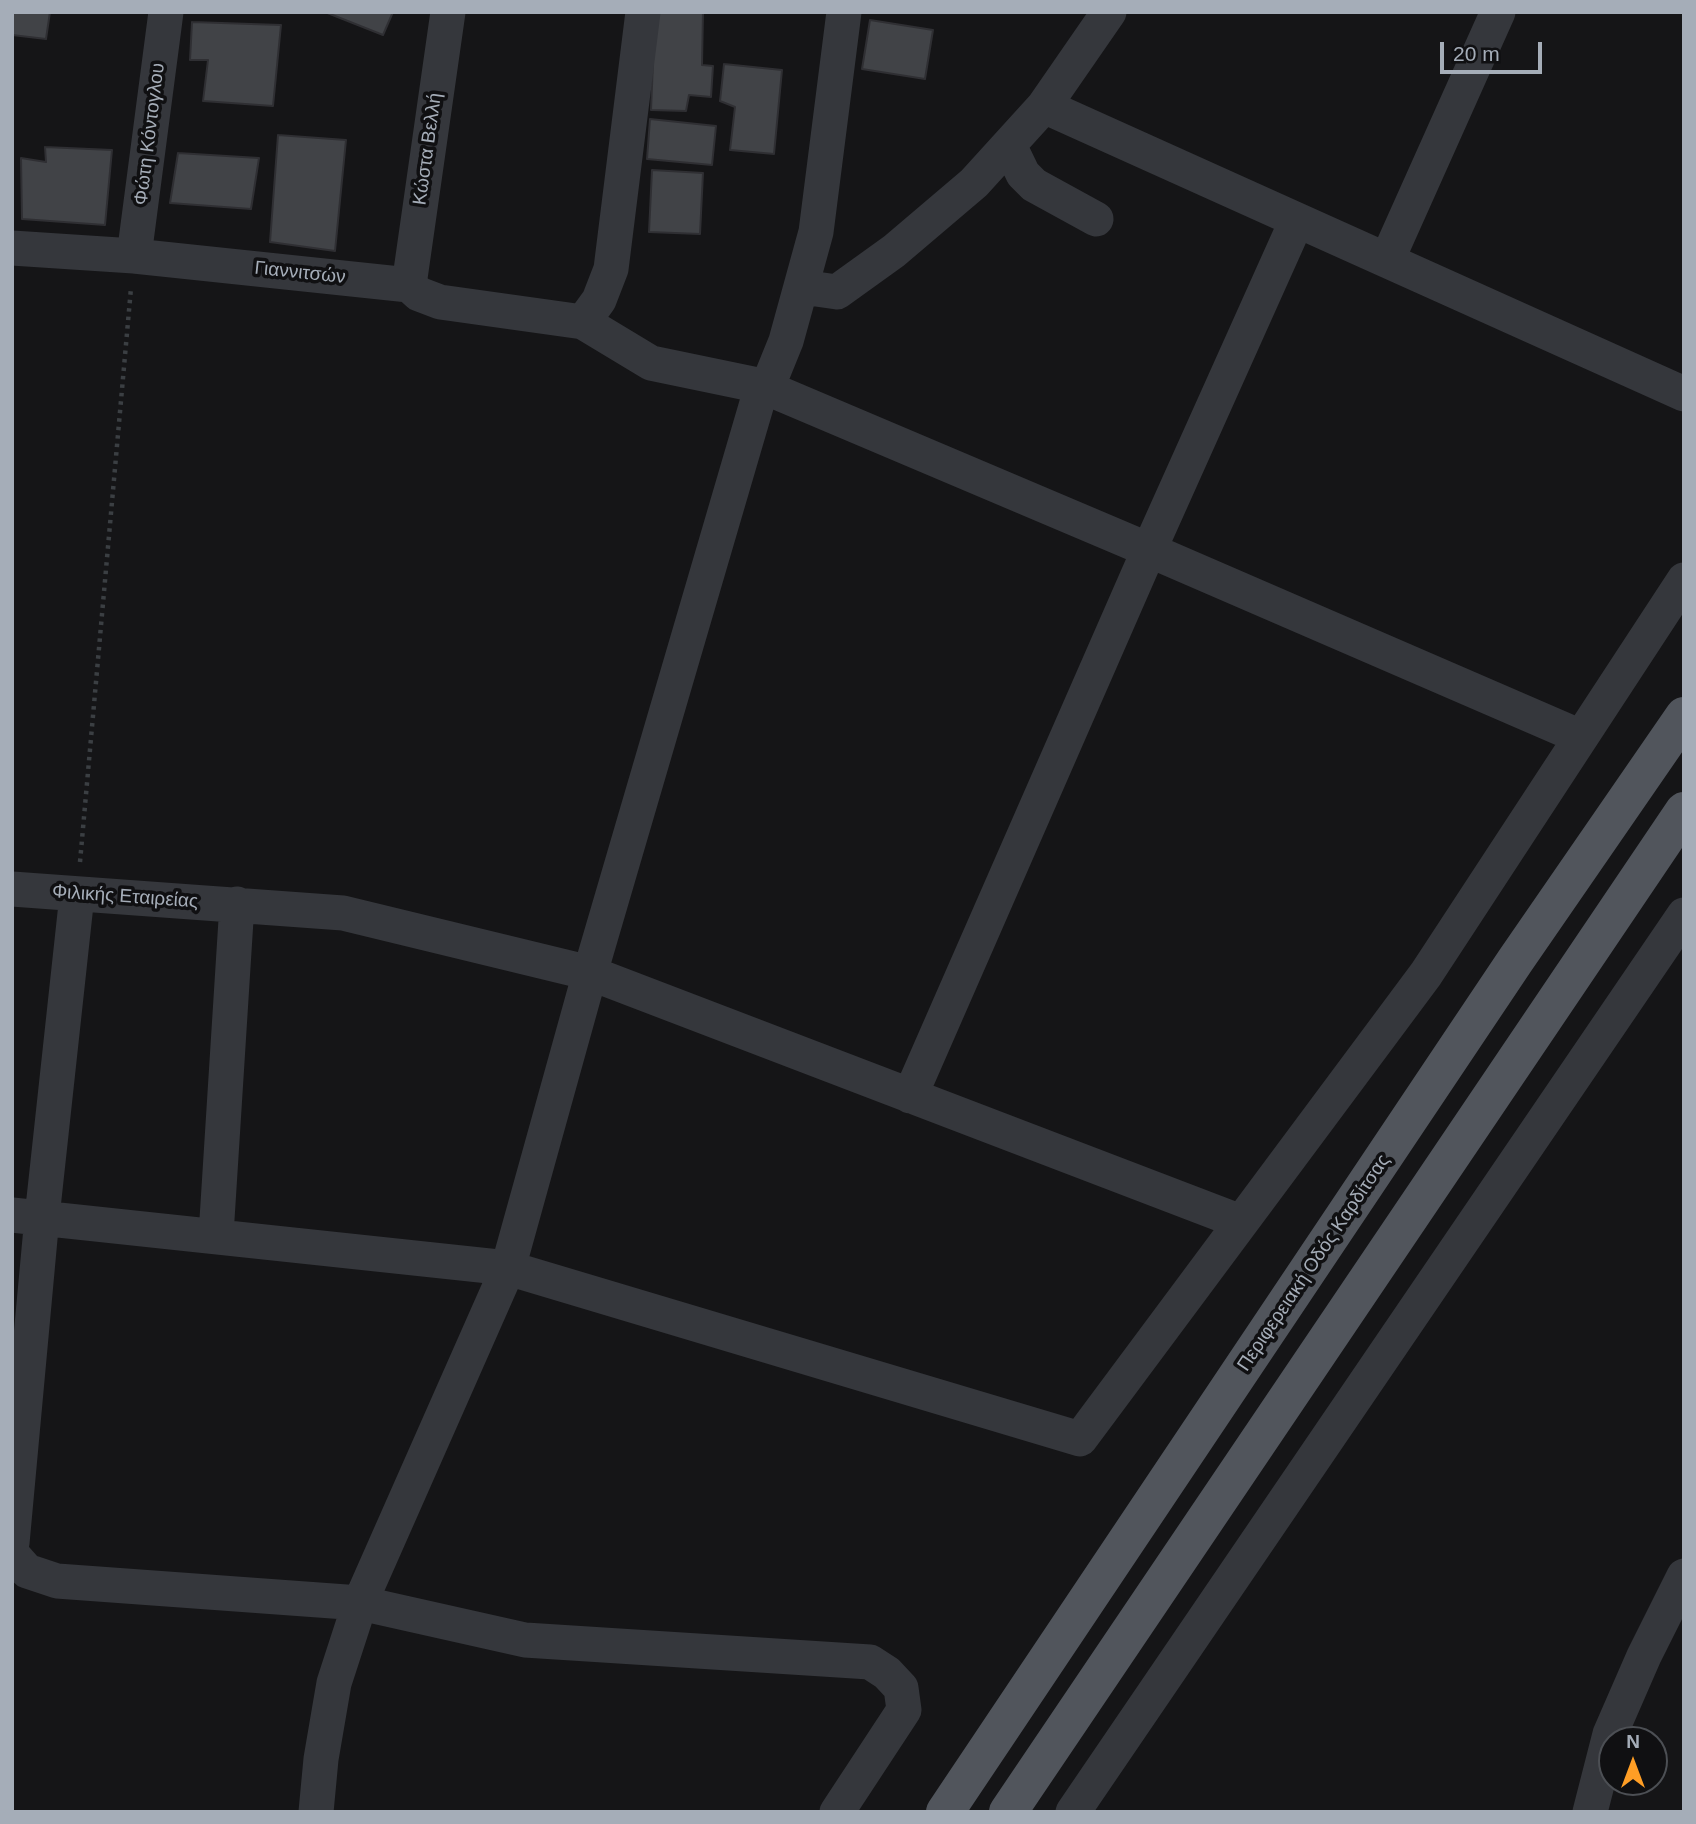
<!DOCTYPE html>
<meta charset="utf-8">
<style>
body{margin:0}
#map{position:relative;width:1696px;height:1824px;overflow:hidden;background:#151517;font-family:Helvetica,sans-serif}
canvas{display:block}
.frame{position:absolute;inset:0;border:14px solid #a5adb8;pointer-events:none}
.north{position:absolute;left:1598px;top:1726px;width:70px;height:70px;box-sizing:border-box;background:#101012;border:2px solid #4c4f54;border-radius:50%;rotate:0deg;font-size:19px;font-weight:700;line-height:28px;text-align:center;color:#a5adb8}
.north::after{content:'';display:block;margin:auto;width:24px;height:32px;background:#ff9e25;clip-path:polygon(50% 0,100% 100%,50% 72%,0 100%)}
.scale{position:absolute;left:1440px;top:42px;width:102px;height:32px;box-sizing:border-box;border:4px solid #a5adb8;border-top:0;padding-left:9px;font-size:21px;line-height:24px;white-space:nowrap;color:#a5adb8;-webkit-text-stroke:5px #101012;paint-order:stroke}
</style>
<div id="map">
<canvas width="1696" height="1824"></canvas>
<div class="frame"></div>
<div class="north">N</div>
<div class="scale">20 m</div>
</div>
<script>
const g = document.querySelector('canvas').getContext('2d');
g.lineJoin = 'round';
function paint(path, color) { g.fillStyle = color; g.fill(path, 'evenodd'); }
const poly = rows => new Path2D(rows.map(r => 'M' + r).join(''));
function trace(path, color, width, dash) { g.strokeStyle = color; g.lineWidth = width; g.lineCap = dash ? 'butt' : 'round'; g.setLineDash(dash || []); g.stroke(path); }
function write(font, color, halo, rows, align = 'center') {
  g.font = font + ' Helvetica,sans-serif'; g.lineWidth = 7; g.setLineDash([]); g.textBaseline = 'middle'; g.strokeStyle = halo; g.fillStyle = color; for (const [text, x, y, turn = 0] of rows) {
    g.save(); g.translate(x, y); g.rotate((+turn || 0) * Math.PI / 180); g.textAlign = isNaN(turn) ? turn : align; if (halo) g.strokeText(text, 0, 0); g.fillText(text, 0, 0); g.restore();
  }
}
const building = poly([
 [12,12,50,12,46,39,12,35,12,12],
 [325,12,393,12,383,35,325,12],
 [655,12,703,12,702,65,713,66,711,97,689,95,686,111,651,110,655,12],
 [870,20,933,30,925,79,862,69,870,20],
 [192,22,281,25,273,106,203,101,208,60,190,60,192,22],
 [724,64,782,70,774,154,730,150,735,107,720,101,724,64],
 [650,119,716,126,712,165,647,159,650,119],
 [278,135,346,140,335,251,270,242,278,135],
 [45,147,112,150,105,225,22,219,21,158,46,162,45,147],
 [178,153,259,158,251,209,170,203,178,153],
 [652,170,703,173,700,234,649,232,652,170]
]);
paint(building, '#414347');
trace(building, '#2f2f33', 2);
trace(poly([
 [80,862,131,288]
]), '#3b3f43', 4.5, [3.5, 5]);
trace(poly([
 [1044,106,1297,220],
 [1009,145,1023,174,1034,185,1096,219],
 [12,248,134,256,409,285,419,294,440,302,583,322,651,363,762,386,771,378,786,341,816,232,844,12],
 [134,256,166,12],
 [1387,260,1498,12],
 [409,285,448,12],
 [802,287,837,292,894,251,974,183,1044,106,1109,12],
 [583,322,599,300,611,269,643,12],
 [12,889,343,913,590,973,1241,1222],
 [910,1096,1149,550,1581,737],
 [12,1215,508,1268,590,973,762,386,1149,550,1297,220,1684,394],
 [216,1235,237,904],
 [12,1543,42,1217,77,895],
 [12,1554,27,1571,57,1581,360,1603,525,1640,870,1662,887,1673,901,1688,904,1710,837,1812],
 [316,1812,321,1759,334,1683,360,1603,508,1268,1080,1439,1426,974,1684,580],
 [1073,1812,1684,915],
 [1590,1812,1610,1734,1644,1656,1684,1576]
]), '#35373c', 35);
trace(poly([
 [945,1812,1515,961,1684,716],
 [1008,1812,1684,811]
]), '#51555c', 38);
write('19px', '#a5adb8', '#101012', [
 ["Φώτη Κόντογλου",150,134,-83],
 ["Κώστα Βελλή",428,149,-82],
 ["Γιαννιτσών",300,273,6],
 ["Φιλικής Εταιρείας",125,897,4],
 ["Περιφερειακή Οδός Καρδίτσας",1314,1263,-56]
]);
</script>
